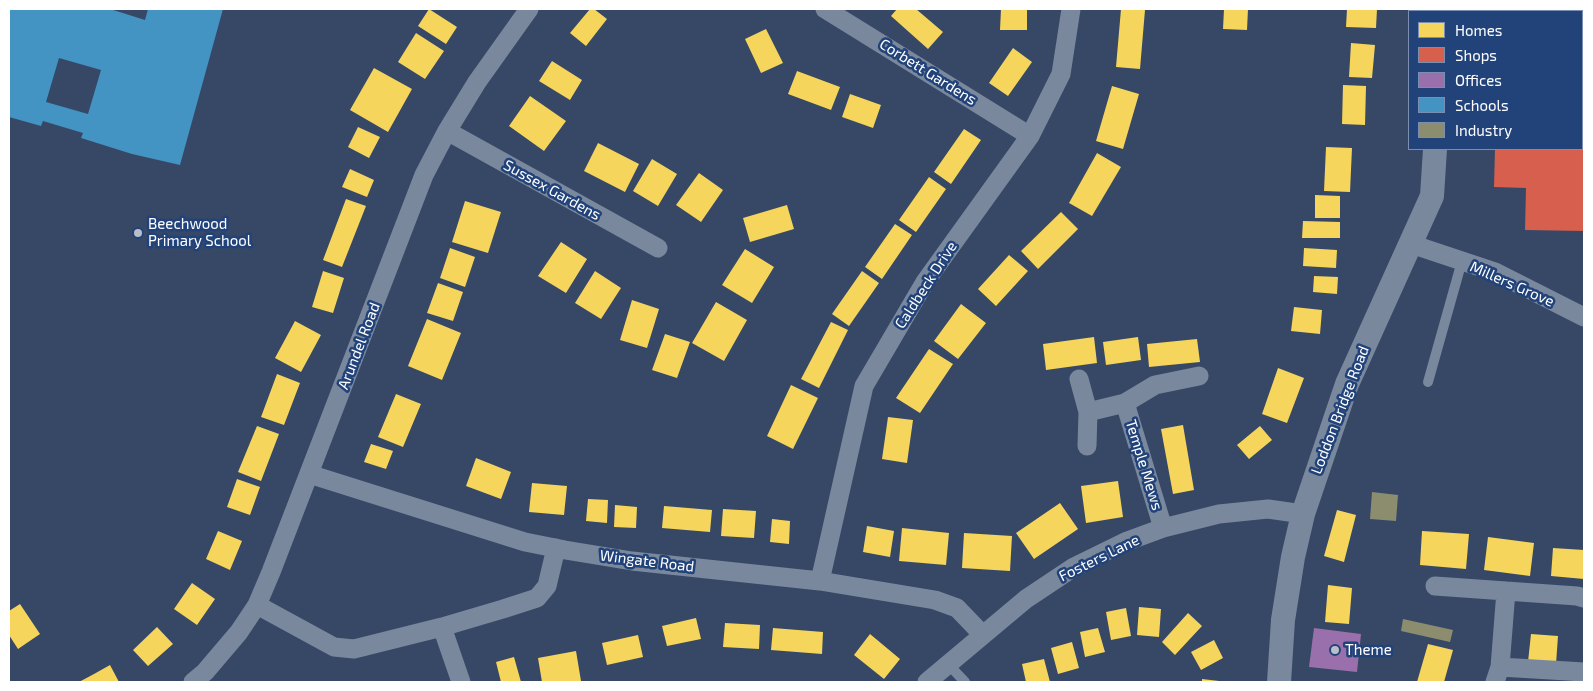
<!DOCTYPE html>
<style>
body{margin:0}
#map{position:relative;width:1593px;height:691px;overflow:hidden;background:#364866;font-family:"Exo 2",sans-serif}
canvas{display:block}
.frame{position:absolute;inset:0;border:10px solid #fff;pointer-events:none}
.legend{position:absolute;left:1408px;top:10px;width:175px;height:140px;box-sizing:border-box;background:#22437a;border:1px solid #7a8eaf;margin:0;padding:6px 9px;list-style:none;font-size:15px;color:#fff}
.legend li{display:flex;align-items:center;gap:10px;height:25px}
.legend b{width:25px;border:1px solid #7a8eaf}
</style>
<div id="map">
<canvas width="1593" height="691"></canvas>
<div class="frame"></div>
<ul class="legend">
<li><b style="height:14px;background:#f6d55c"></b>Homes</li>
<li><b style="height:14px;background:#d6604d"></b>Shops</li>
<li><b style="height:14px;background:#9970ab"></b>Offices</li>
<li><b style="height:14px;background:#4393c3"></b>Schools</li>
<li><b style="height:14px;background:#8c8c6e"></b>Industry</li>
</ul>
</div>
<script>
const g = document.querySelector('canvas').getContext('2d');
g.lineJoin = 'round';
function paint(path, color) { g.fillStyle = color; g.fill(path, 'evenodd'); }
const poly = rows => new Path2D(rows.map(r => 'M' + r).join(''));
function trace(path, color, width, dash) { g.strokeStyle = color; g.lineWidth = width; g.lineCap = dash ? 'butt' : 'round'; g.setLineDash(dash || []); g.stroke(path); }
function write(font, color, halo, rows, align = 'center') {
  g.font = font + ' "Exo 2",sans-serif'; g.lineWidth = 5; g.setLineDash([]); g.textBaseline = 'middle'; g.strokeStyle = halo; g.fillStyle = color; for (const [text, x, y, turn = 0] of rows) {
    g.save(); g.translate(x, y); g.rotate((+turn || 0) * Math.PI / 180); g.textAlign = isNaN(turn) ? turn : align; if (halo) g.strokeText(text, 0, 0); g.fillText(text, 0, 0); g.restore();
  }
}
paint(poly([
 [429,9,457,27,446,44,418,26],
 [590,9,594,9,607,19,586,46,570,33],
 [897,9,916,9,943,32,928,49,891,16],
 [1001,9,1027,9,1027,30,1000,30],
 [1121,9,1145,10,1140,69,1116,67],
 [1224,9,1248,9,1247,30,1223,29],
 [1347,9,1377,9,1376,28,1346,27],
 [766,29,783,63,761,73,745,39],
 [416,33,444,51,425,79,398,62],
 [1351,43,1375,45,1372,78,1349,77],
 [1013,48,1032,62,1008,96,989,83],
 [552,61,582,80,570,100,539,81],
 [374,68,412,89,388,132,350,110],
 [797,71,840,87,831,110,788,94],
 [1343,85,1366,86,1365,125,1342,124],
 [1112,86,1139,94,1123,149,1096,141],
 [850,94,881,105,873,128,842,117],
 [530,96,566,121,544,151,509,126],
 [358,127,380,137,369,158,348,147],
 [964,129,981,140,951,184,934,172],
 [598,143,639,164,625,192,584,171],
 [1326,147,1352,148,1350,192,1324,191],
 [1097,153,1121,167,1092,216,1069,203],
 [652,159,677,174,658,206,633,191],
 [350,169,374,180,367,197,342,187],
 [699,173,723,190,701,222,676,205],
 [929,177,946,189,916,232,899,220],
 [1315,195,1340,196,1340,218,1315,218],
 [346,199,366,206,342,267,323,260],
 [465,201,501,212,488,253,452,242],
 [787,205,794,229,750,242,743,218],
 [1061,212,1078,229,1038,269,1021,251],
 [1303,221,1340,222,1340,238,1302,238],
 [895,224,912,235,882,279,865,267],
 [561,242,587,259,566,293,538,276],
 [450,248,475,257,465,287,440,278],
 [1304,248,1337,250,1336,268,1303,266],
 [745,249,774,267,752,303,722,285],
 [1009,255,1028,271,996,306,978,289],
 [323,271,344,278,333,313,312,307],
 [595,271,621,288,601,319,575,303],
 [862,271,879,283,849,326,832,314],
 [1314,276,1338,277,1337,294,1313,292],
 [438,283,463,292,453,321,427,313],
 [632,300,659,309,647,348,620,340],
 [716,302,747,320,724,361,692,343],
 [961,304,986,323,958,359,934,341],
 [1294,307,1322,310,1320,334,1291,331],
 [427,319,461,333,442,380,408,366],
 [295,321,321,335,301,372,275,358],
 [831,322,848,330,819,388,801,379],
 [665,334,690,342,677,378,652,370],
 [1094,337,1097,363,1046,370,1043,344],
 [1138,337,1141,360,1106,365,1103,342],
 [1197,339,1200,362,1149,367,1147,344],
 [929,349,953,364,920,413,896,398],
 [1278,368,1304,378,1287,423,1262,414],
 [277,374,300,383,284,425,261,417],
 [791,385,818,398,793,449,767,436],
 [396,394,421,404,403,447,378,437],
 [888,417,913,420,907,463,882,459],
 [1183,425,1194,490,1173,494,1161,429],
 [257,426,279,434,261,481,238,472],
 [1260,426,1272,440,1249,459,1237,445],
 [371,444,393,451,386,469,364,462],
 [476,458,511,472,501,499,466,486],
 [237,479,260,487,250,515,227,507],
 [1118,481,1123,517,1086,523,1081,486],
 [532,483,567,486,564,515,529,512],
 [588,499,608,500,607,523,586,521],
 [1060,503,1078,529,1034,559,1016,533],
 [615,505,637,507,636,528,614,527],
 [664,506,712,510,710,532,662,528],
 [723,509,756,511,754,538,721,536],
 [1337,510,1356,515,1344,562,1324,556],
 [772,519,790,521,789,544,770,542],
 [867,526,894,531,890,557,863,552],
 [902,528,949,533,946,565,899,561],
 [218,531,242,541,230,570,206,559],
 [1422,531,1469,534,1466,569,1420,565],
 [964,533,1012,536,1010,571,962,568],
 [1488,537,1534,543,1530,576,1484,570],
 [1553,548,1584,550,1584,579,1551,576],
 [192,583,215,599,197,625,174,609],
 [1328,585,1352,588,1349,624,1325,622],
 [20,604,40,634,18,649,9,635,9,611],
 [1139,607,1161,609,1159,637,1137,635],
 [1126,608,1131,636,1111,640,1106,612],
 [1188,613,1202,626,1175,655,1162,642],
 [696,618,701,639,667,646,662,626],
 [725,623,760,625,759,649,723,647],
 [157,627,173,644,148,666,133,650],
 [773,628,823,632,822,654,771,650],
 [1098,628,1105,652,1085,657,1080,632],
 [870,634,900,659,884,679,854,655],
 [1531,634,1558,636,1556,664,1528,662],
 [638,635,643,657,607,665,602,643],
 [1214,640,1223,658,1201,670,1191,652],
 [1072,642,1079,668,1058,674,1051,648],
 [1428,644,1453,650,1444,682,1417,682],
 [576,651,581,681,542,682,538,658],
 [514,657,521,682,501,682,496,662],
 [1044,659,1050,682,1026,682,1022,664],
 [110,665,119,682,79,682,94,674],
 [1202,679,1219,681,1219,682,1202,682]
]), '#f6d55c');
paint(poly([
 [1497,9,1584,9,1584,231,1525,230,1526,188,1494,187,1495,149,1582,149,1582,11,1497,11]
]), '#d6604d');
paint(poly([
 [1314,628,1361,634,1357,672,1309,667]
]), '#9970ab');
paint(poly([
 [9,9,110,9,145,20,148,9,223,9,180,165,132,154,81,138,83,133,43,121,41,126,9,117],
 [59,58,101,70,88,114,46,102]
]), '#4393c3');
paint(poly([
 [1372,492,1398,495,1396,521,1370,519],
 [1403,619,1453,630,1450,642,1401,631]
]), '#8c8c6e');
trace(poly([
 [1428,382,1462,261],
 [948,664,965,682]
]), '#7a889d', 10);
trace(poly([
 [825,9,1030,136],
 [447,131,658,248],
 [1411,244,1495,272,1584,317],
 [1079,379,1088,412,1087,446],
 [1125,403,1163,528],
 [1088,412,1125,403,1155,385,1199,376],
 [309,474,525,542,565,550,632,561,820,581,935,600,957,608,982,634],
 [820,581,864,386,925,282,1030,136,1061,74,1071,9],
 [1435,586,1577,596,1584,598],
 [257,605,334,647,354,649,442,627,503,609,537,598,547,586,556,548],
 [442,627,461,682],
 [1500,667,1584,672],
 [193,682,205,672,239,632,257,605,271,572,424,175,447,131,477,82,529,9],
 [927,682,1026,599,1074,567,1125,542,1163,528,1219,514,1268,509,1303,514],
 [1495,682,1500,667,1506,591]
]), '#7a889d', 19);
trace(poly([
 [1443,11,1443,9],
 [1279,682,1283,620,1293,557,1303,514,1347,384,1432,196,1435,149]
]), '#7a889d', 24);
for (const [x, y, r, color] of [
 [138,233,5,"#b9bfc9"],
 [1335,650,5,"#b9bfc9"]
]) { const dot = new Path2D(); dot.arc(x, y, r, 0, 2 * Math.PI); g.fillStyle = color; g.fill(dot); trace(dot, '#22437a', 2); }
write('15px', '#fff', '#22437a', [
 ["Corbett Gardens",928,72,32],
 ["Sussex Gardens",552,190,29],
 ["Millers Grove",1512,284,24],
 ["Caldbeck Drive",926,285,-57],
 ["Arundel Road",359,346,-69],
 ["Loddon Bridge Road",1340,410,-69],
 ["Temple Mews",1144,465,73],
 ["Fosters Lane",1099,558,-26],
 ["Wingate Road",647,561,7]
]);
write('15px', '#fff', '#22437a', [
 ["Beechwood",148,224],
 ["Primary School",148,241],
 ["Theme",1345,650]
], 'left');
</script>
